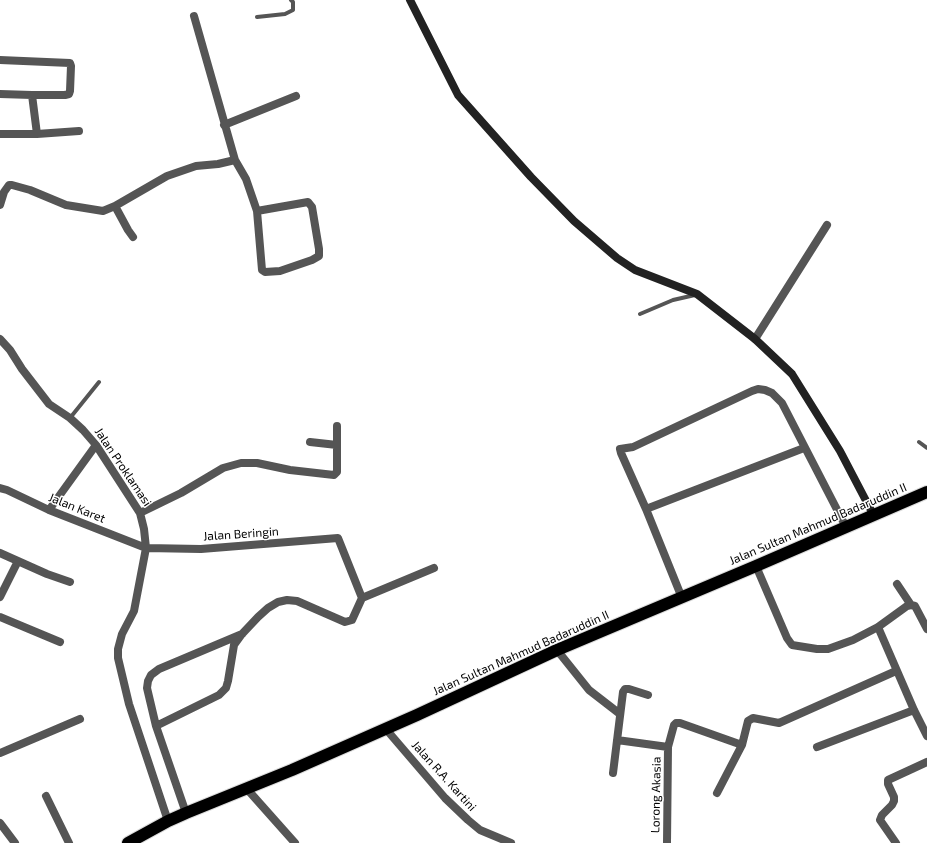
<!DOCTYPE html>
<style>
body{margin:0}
canvas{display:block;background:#fff}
</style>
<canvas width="927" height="843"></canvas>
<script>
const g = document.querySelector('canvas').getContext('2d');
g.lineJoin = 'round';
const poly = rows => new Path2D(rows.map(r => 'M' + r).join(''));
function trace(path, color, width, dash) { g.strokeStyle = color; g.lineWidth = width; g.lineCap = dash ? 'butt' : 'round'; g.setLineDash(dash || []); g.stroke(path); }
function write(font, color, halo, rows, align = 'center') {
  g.font = font + ' "Exo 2",sans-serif'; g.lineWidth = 3; g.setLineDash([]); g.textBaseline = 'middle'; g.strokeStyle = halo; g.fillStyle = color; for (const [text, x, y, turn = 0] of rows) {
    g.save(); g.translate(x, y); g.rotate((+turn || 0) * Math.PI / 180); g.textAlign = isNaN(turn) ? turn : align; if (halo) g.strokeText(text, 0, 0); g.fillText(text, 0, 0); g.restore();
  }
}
const highway = poly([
 [128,843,168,821,186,813,292,770,417,715,557,650,756,566,927,492]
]);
trace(highway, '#dbdbdb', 14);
trace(poly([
 [257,17,285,14,293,10,293,2,291,0],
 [640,314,673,300,695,295],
 [70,418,99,382],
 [919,442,927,448]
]), '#555', 4);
trace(poly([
 [194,16,235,160,246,179,257,211,262,270,265,272,280,271,312,260,319,256,319,249,312,207,308,202,257,211],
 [0,60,70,63,71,66,70,91,69,94,65,95,32,95,37,134],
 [0,94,32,95],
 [224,125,296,96],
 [0,134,37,134,79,131],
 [0,205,4,192,9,185,12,185,30,190,66,205,103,211,115,206,167,176,196,166,218,164,235,160],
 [115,206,128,230,133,237],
 [0,339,10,350,22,369,49,404,70,418,83,430,96,445,140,513,144,529,146,548,134,611,122,634,118,649,118,658,129,704,168,821],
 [755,339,827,225],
 [310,442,337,445],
 [0,488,7,490,49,510,146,548,201,549,338,538,362,598,352,620,345,622,297,601,287,600,278,602,268,608,258,617,242,634,234,645,228,681,226,688,219,695,156,726],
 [646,509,804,448],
 [49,510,96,445],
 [140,513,181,493,223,468,241,463,257,463,290,470,334,475,337,472,337,426],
 [0,553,47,574,70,582],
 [756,566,787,638,792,645,817,649,828,649,853,640,878,627,907,606,911,605,915,606,927,629],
 [897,584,911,605],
 [0,597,18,561],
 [362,598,434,568],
 [682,598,646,509,621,453,620,449,633,447,752,391,758,389,765,390,772,393,782,403,846,527],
 [0,617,60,642],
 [878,627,914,710,927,736],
 [557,650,589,690,620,714],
 [385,728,445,798,468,820,480,830,511,843],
 [617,740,668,747],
 [742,745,748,721,753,718,779,723,896,671],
 [817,747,914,710],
 [0,753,80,719],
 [613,773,623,692,625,689,629,689,648,695],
 [247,789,295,843],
 [46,796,69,843],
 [186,813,156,726,147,688,148,681,151,675,159,669,242,634],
 [0,823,15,843],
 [667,843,668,747,674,725,676,723,680,723,742,745,717,793],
 [896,843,880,820,882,815,892,805,894,801,894,797,888,784,888,780,927,762]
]), '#555', 8);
trace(poly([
 [410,0,458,95,531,177,574,221,617,258,635,270,697,294,755,339,792,374,840,451,874,516]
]), '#222', 8);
trace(highway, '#000', 12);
write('12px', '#000', '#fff', [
 ["Jalan Proklamasi",123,467,56],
 ["Jalan Karet",77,508,22],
 ["Jalan Sultan Mahmud Badaruddin II",818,524,-23],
 ["Jalan Beringin",241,534,-4],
 ["Jalan Sultan Mahmud Badaruddin II",521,653,-24],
 ["Jalan R.A. Kartini",444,776,48],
 ["Lorong Akasia",656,795,-89]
]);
</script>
